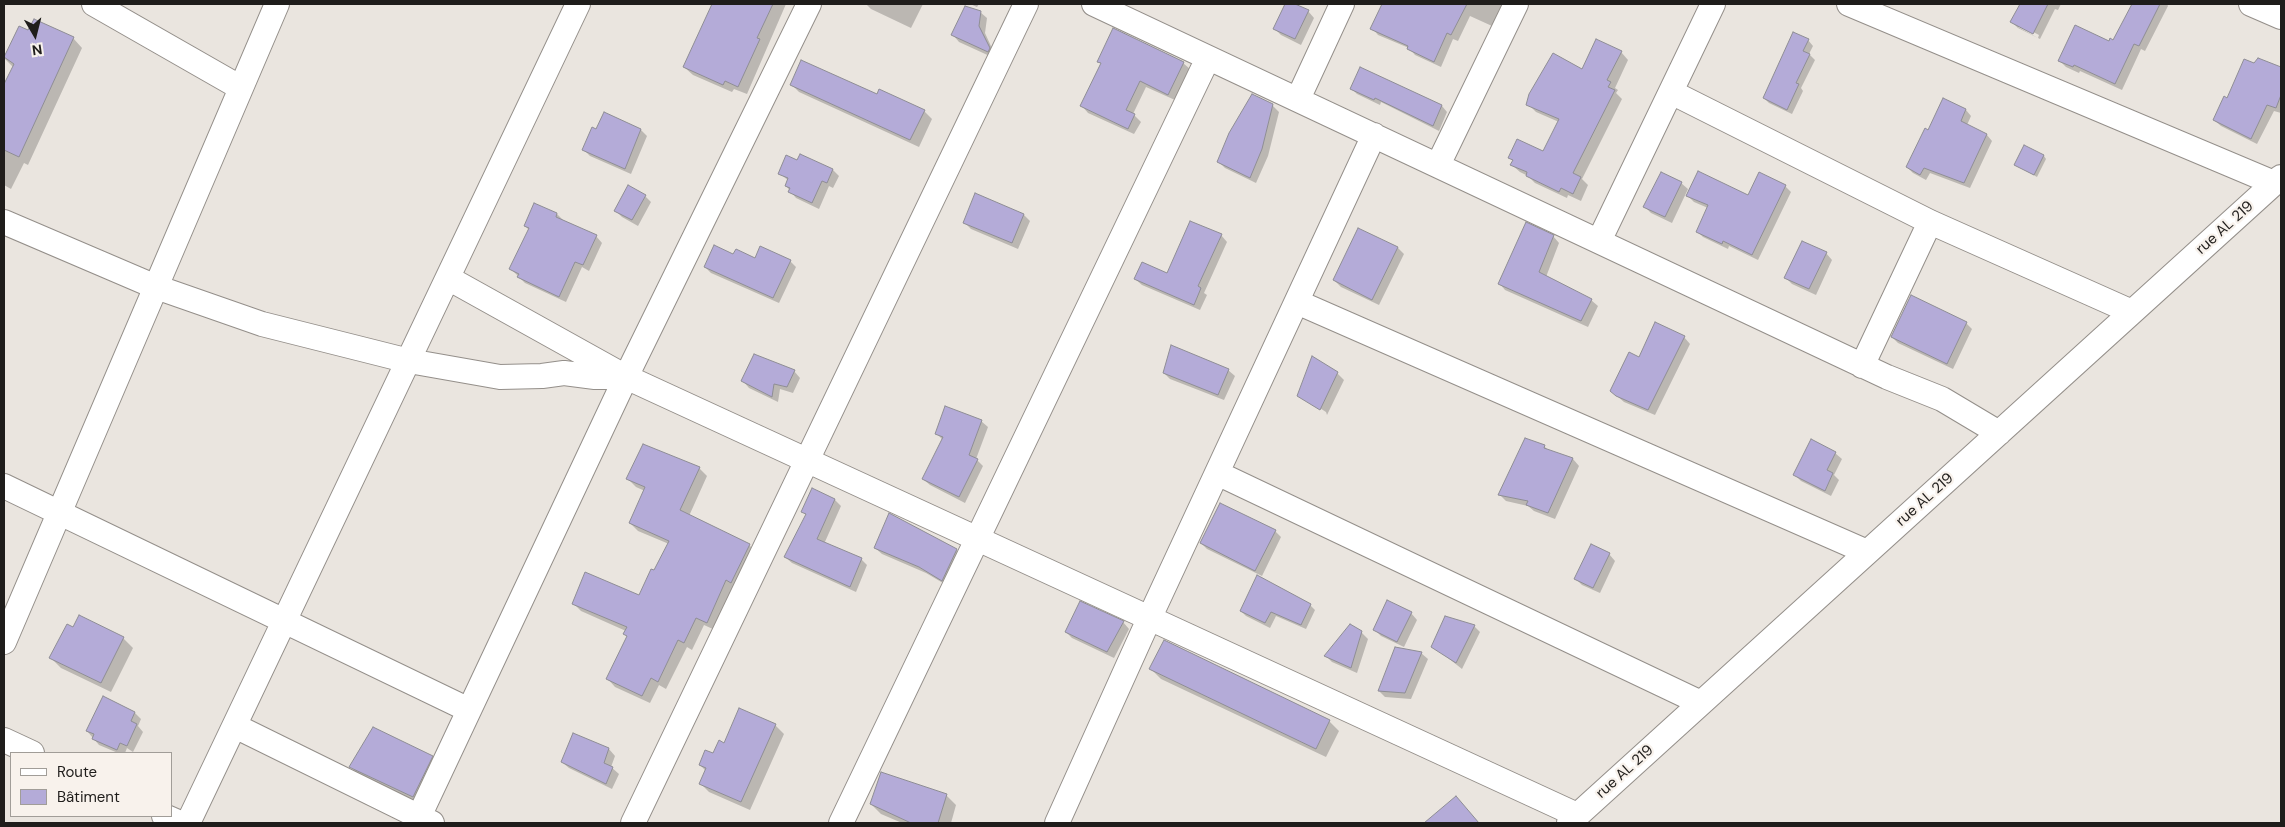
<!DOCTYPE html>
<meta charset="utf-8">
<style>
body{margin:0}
#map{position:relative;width:2285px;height:827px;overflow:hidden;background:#eae5df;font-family:"DM Sans",sans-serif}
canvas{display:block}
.frame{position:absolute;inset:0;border:5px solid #1f1d1b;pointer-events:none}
.legend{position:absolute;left:10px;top:752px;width:162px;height:65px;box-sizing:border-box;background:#f8f2ec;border:1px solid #a19d98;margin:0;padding:6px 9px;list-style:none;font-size:15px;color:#1f1d1b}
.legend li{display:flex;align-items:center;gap:10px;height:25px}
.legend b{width:25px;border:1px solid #a19d98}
.north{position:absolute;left:10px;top:10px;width:50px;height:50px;-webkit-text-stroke:4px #f8f2ec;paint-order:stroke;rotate:172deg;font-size:14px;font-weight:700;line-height:20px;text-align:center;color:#1f1d1b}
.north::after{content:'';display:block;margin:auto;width:18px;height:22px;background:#1f1d1b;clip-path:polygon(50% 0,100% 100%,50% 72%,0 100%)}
</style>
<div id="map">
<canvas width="2285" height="827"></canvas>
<div class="frame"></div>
<ul class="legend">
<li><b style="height:6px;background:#fff"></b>Route</li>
<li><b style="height:14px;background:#b4abd8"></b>Bâtiment</li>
</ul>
<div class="north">N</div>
</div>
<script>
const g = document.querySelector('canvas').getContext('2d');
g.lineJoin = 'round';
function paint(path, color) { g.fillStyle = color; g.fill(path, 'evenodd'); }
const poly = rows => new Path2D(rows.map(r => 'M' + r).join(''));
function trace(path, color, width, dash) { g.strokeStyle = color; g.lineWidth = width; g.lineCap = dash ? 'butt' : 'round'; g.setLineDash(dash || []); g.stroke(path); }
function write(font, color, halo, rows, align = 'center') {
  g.font = font + ' "DM Sans",sans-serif'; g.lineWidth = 4.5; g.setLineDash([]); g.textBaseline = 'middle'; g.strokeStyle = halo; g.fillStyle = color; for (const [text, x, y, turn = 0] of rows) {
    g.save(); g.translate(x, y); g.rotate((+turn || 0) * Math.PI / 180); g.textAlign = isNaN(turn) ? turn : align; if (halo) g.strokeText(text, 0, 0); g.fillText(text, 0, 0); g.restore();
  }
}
paint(poly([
 [713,4,786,4,747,94,734,89,732,92,693,75,684,67],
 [866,4,923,4,911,28,871,9],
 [970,4,979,4,977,7],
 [1287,4,1292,4,1308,11,1314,18,1301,45,1281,35,1275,29],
 [1381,4,1502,4,1492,26,1470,16,1458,41,1453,39,1441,67,1415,55,1409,48,1378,35,1372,28,1382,6],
 [2021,4,2061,4,2058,10,2055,9,2040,39,2018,28,2012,22],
 [2018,24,2039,35,2038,38,2018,27],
 [2133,4,2167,4,2168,6,2145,51,2141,49,2122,90,2080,71,2079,73,2066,67,2059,60,2114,41],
 [980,12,987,18,985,33,995,55,994,58,959,42,953,35],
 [19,27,29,32,73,38,82,48,28,165,24,163,11,189,4,185,4,87,13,67,5,59],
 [1808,40,1813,46,1809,54,1815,60,1801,88,1803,91,1792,114,1769,103,1764,98],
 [1621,52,1628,60,1615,88,1618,90,1616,93,1622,99,1582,179,1588,185,1581,201,1568,195,1567,198,1535,183,1528,176,1520,172,1512,165,1514,162,1509,157,1544,153,1559,122,1536,112,1528,104,1582,71],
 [1099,61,1183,63,1190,69,1175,100,1146,87,1133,114,1141,122,1134,134,1088,113,1082,106,1102,64],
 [2279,68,2281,70,2281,113,2274,111,2257,144,2221,126,2214,120,2228,100],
 [1361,69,1442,106,1447,112,1439,131,1381,102,1380,105,1357,94,1352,89],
 [791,84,877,96,924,111,932,119,919,147,799,92],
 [1272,105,1279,112,1268,156,1256,183,1225,168,1219,162],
 [1966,110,1971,116,1967,125,1987,135,1992,141,1970,188,1930,173,1926,180,1913,173,1907,167,1929,132],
 [641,130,647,136,631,174,590,156,583,149,597,131],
 [801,155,833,170,839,176,833,188,829,186,819,209,796,198,786,186,789,181,779,173,797,162],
 [2044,156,2046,159,2037,177,2016,165],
 [1681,183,1688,189,1672,223,1651,213,1645,207],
 [1785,186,1791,192,1758,260,1729,246,1728,249,1703,237,1697,231,1708,208,1694,202,1688,196,1749,196],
 [645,196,651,202,638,226,622,217,615,210],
 [557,214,563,220,596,236,602,243,589,271,582,267,566,302,525,283,511,269,529,230,525,226],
 [1024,215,1030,221,1018,249,971,229,964,222],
 [1221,235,1227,242,1204,293,1207,295,1200,310,1142,285,1135,279,1167,275],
 [1553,236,1559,243,1546,277,1591,300,1598,306,1588,327,1505,290,1499,283],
 [1398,248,1404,254,1379,305,1341,287,1334,280],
 [1826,253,1832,260,1816,295,1792,284,1785,277],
 [734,256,756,259,790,261,796,267,779,303,711,273,705,267],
 [1966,323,1972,329,1953,369,1898,343,1892,337],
 [1684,337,1690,344,1655,415,1624,402,1611,391,1639,358],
 [1228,370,1235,376,1224,400,1170,379,1164,373],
 [794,371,800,378,793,393,780,389,778,402,749,388,743,381],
 [1337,373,1344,380,1327,415,1326,412,1304,398,1304,400,1299,395],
 [981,421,988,427,976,459,983,466,965,503,930,485,923,479,943,440,937,434],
 [1544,446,1549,451,1573,459,1579,466,1555,519,1534,511,1528,506,1506,501,1500,495],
 [1835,453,1842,459,1834,475,1839,480,1831,496,1801,481,1795,475],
 [699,468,707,476,689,516,749,545,757,553,715,630,704,625,692,650,687,647,666,689,659,685,650,703,615,687,607,678,628,637,625,634,626,631,581,611,573,603,640,597,669,544,638,531,630,523,645,491,636,487,628,479],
 [835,500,841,506,824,544,861,559,867,565,856,592,792,563,785,557,807,516,803,512],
 [1275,531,1281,537,1262,576,1207,549,1201,543],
 [875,548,956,550,963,556,948,586,926,573,882,554],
 [1609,554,1615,561,1600,593,1582,585,1575,578],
 [1080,603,1123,622,1129,629,1114,658,1072,638,1066,632],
 [1310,605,1315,610,1306,629,1276,616,1270,628,1246,616,1241,611],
 [1411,613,1417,620,1404,647,1381,636,1374,629],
 [1474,626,1480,632,1462,669,1433,646],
 [74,628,123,638,133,648,111,692,61,668,51,658],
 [1361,632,1368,639,1357,673,1332,662,1326,656],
 [1421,653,1428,659,1411,699,1385,697,1379,691],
 [1151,669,1329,721,1339,731,1326,757,1161,679],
 [104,697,135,713,141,719,138,726,143,732,133,752,127,748,125,753,118,753,99,745,87,731],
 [775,725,784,734,750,810,709,792,701,784,706,771,700,765,725,744],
 [574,734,609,749,615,756,611,767,619,774,612,789,569,768,562,762],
 [432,757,441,766,423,806,360,776,351,767],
 [946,795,956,805,951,823,902,823,881,814,871,804],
 [1456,798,1479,823,1426,823]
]), '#0003');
const building = poly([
 [712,4,773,4,757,38,760,39,738,87,725,81,723,85,683,67,712,4],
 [1285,4,1295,4,1309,10,1295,39,1273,29,1285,4],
 [1382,4,1467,4,1451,35,1447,33,1434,62,1407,49,1408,46,1370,29,1382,4],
 [2020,4,2048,4,2033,34,2010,22,2020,4],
 [2132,4,2160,4,2139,46,2134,44,2115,84,2074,65,2073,67,2058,61,2075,25,2109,41,2110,38,2113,40,2132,4],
 [965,6,981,11,979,26,990,48,988,52,951,35,965,6],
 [34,19,74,37,19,157,4,150,4,84,14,64,4,57,19,26,28,30,34,19],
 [1113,28,1184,62,1168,95,1140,81,1126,110,1135,114,1128,129,1080,106,1101,63,1097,62,1113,28],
 [1793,32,1809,39,1803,51,1810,54,1796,83,1799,84,1787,110,1763,98,1793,32],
 [1596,39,1622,51,1607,80,1611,82,1608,87,1615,90,1573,173,1581,177,1573,194,1561,188,1559,192,1526,176,1527,172,1510,165,1513,160,1508,158,1517,139,1543,151,1559,119,1526,105,1529,94,1553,53,1582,69,1596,39],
 [2258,58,2281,67,2281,95,2276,108,2267,105,2251,139,2213,120,2224,96,2227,98,2244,59,2254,63,2258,58],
 [801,60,877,94,879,89,925,110,910,140,790,85,801,60],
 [1360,67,1442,105,1433,126,1375,98,1374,100,1350,89,1360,67],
 [1252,94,1273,104,1262,149,1250,178,1217,162,1229,133,1252,94],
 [1943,98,1966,109,1961,121,1987,134,1964,183,1924,168,1920,175,1906,167,1925,128,1928,130,1943,98],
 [604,112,641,129,625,169,582,150,592,127,596,129,604,112],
 [2024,145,2044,155,2034,175,2014,165,2024,145],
 [800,154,833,169,827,183,822,181,812,203,788,192,790,188,785,186,788,178,778,174,786,155,797,160,800,154],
 [1698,171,1748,195,1759,172,1786,185,1752,255,1723,241,1722,244,1696,232,1708,205,1686,196,1698,171],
 [1661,172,1682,182,1665,217,1643,207,1661,172],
 [628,185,646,195,632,220,614,211,628,185],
 [975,193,1024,214,1012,243,963,223,975,193],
 [534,203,557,213,556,217,597,235,583,265,575,262,559,297,517,277,519,274,509,269,529,228,524,226,534,203],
 [1190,221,1222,234,1198,286,1201,288,1194,305,1134,279,1142,262,1167,273,1190,221],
 [1526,222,1554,235,1539,272,1592,299,1581,321,1498,284,1526,222],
 [1358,228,1398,247,1372,300,1333,280,1358,228],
 [1802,241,1827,252,1809,289,1784,278,1802,241],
 [714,245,733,254,736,249,755,258,760,246,791,260,773,298,704,267,714,245],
 [1911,295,1967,322,1947,364,1891,337,1911,295],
 [1655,322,1685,336,1648,410,1616,396,1610,391,1629,352,1639,357,1655,322],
 [1171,345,1229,369,1218,395,1163,373,1171,345],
 [754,354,795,370,787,387,774,384,772,397,741,381,754,354],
 [1312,356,1338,372,1320,410,1297,396,1312,356],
 [945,406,982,420,969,455,978,459,959,497,922,479,943,437,935,434,945,406],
 [1525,438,1545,445,1544,448,1573,458,1548,513,1526,505,1528,501,1498,495,1525,438],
 [1811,439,1836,452,1827,470,1833,473,1825,491,1793,475,1811,439],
 [643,444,700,467,680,510,750,544,731,583,726,580,707,623,696,618,684,643,678,640,658,682,651,678,642,696,606,679,627,636,623,634,627,627,572,604,585,572,639,595,651,569,654,570,669,541,629,523,645,487,626,479,643,444],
 [812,488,835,499,817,539,862,558,850,587,784,557,806,514,801,512,812,488],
 [1220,503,1276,530,1255,571,1200,543,1220,503],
 [889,513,957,549,942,581,919,567,874,548,889,513],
 [1591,544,1610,553,1593,588,1574,579,1591,544],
 [1257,575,1311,604,1301,625,1271,612,1265,623,1240,611,1257,575],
 [1387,600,1412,612,1397,642,1373,630,1387,600],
 [1080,601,1124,621,1107,652,1065,632,1080,601],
 [79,615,124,637,101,683,49,658,67,624,73,627,79,615],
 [1445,616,1475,625,1456,663,1431,647,1445,616],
 [1350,624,1362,631,1351,668,1324,656,1350,624],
 [1164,640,1330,720,1316,749,1149,669,1164,640],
 [1395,647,1422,652,1405,693,1378,691,1395,647],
 [103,696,135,712,131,721,137,724,127,746,120,743,117,750,92,739,94,734,86,731,103,696],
 [739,708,776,724,741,802,699,784,706,768,699,765,705,750,713,753,719,740,724,743,739,708],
 [373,727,433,756,413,797,349,767,373,727],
 [573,733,609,748,604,763,613,767,606,784,561,762,573,733],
 [881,772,947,794,938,823,911,823,870,804,881,772],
 [1456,796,1479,823,1424,823,1456,796]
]);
paint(building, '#b4abd8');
trace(building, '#8e8d94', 1);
const street = poly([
 [94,4,241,88],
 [1094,4,1887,377,1942,399,1999,433],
 [1849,4,2274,183],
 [2251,4,2281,17],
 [1671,92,1930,222,2132,312],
 [1298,99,1342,4],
 [1438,165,1516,4],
 [4,222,156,287,262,324,409,361,500,377,542,376,564,373,595,377,625,377],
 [1599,241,1713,4],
 [448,278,626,377,1577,815],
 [1297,302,1867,552],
 [1862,366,1930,222],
 [1217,473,1701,703],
 [4,486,469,710],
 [4,642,277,4],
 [235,726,432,823],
 [4,740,32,753],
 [164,816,180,823],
 [188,823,578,4],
 [416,823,626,377,809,4],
 [633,823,1026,4],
 [841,823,1208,58],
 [1057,823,1149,619,1374,135],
 [1569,823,2281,177]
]);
trace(street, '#948f8a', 26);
trace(street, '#fff', 24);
write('15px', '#1f1d1b', '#f8f2ec', [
 ["rue AL 219",2225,228,-42],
 ["rue AL 219",1925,500,-42],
 ["rue AL 219",1625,772,-42]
]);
</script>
